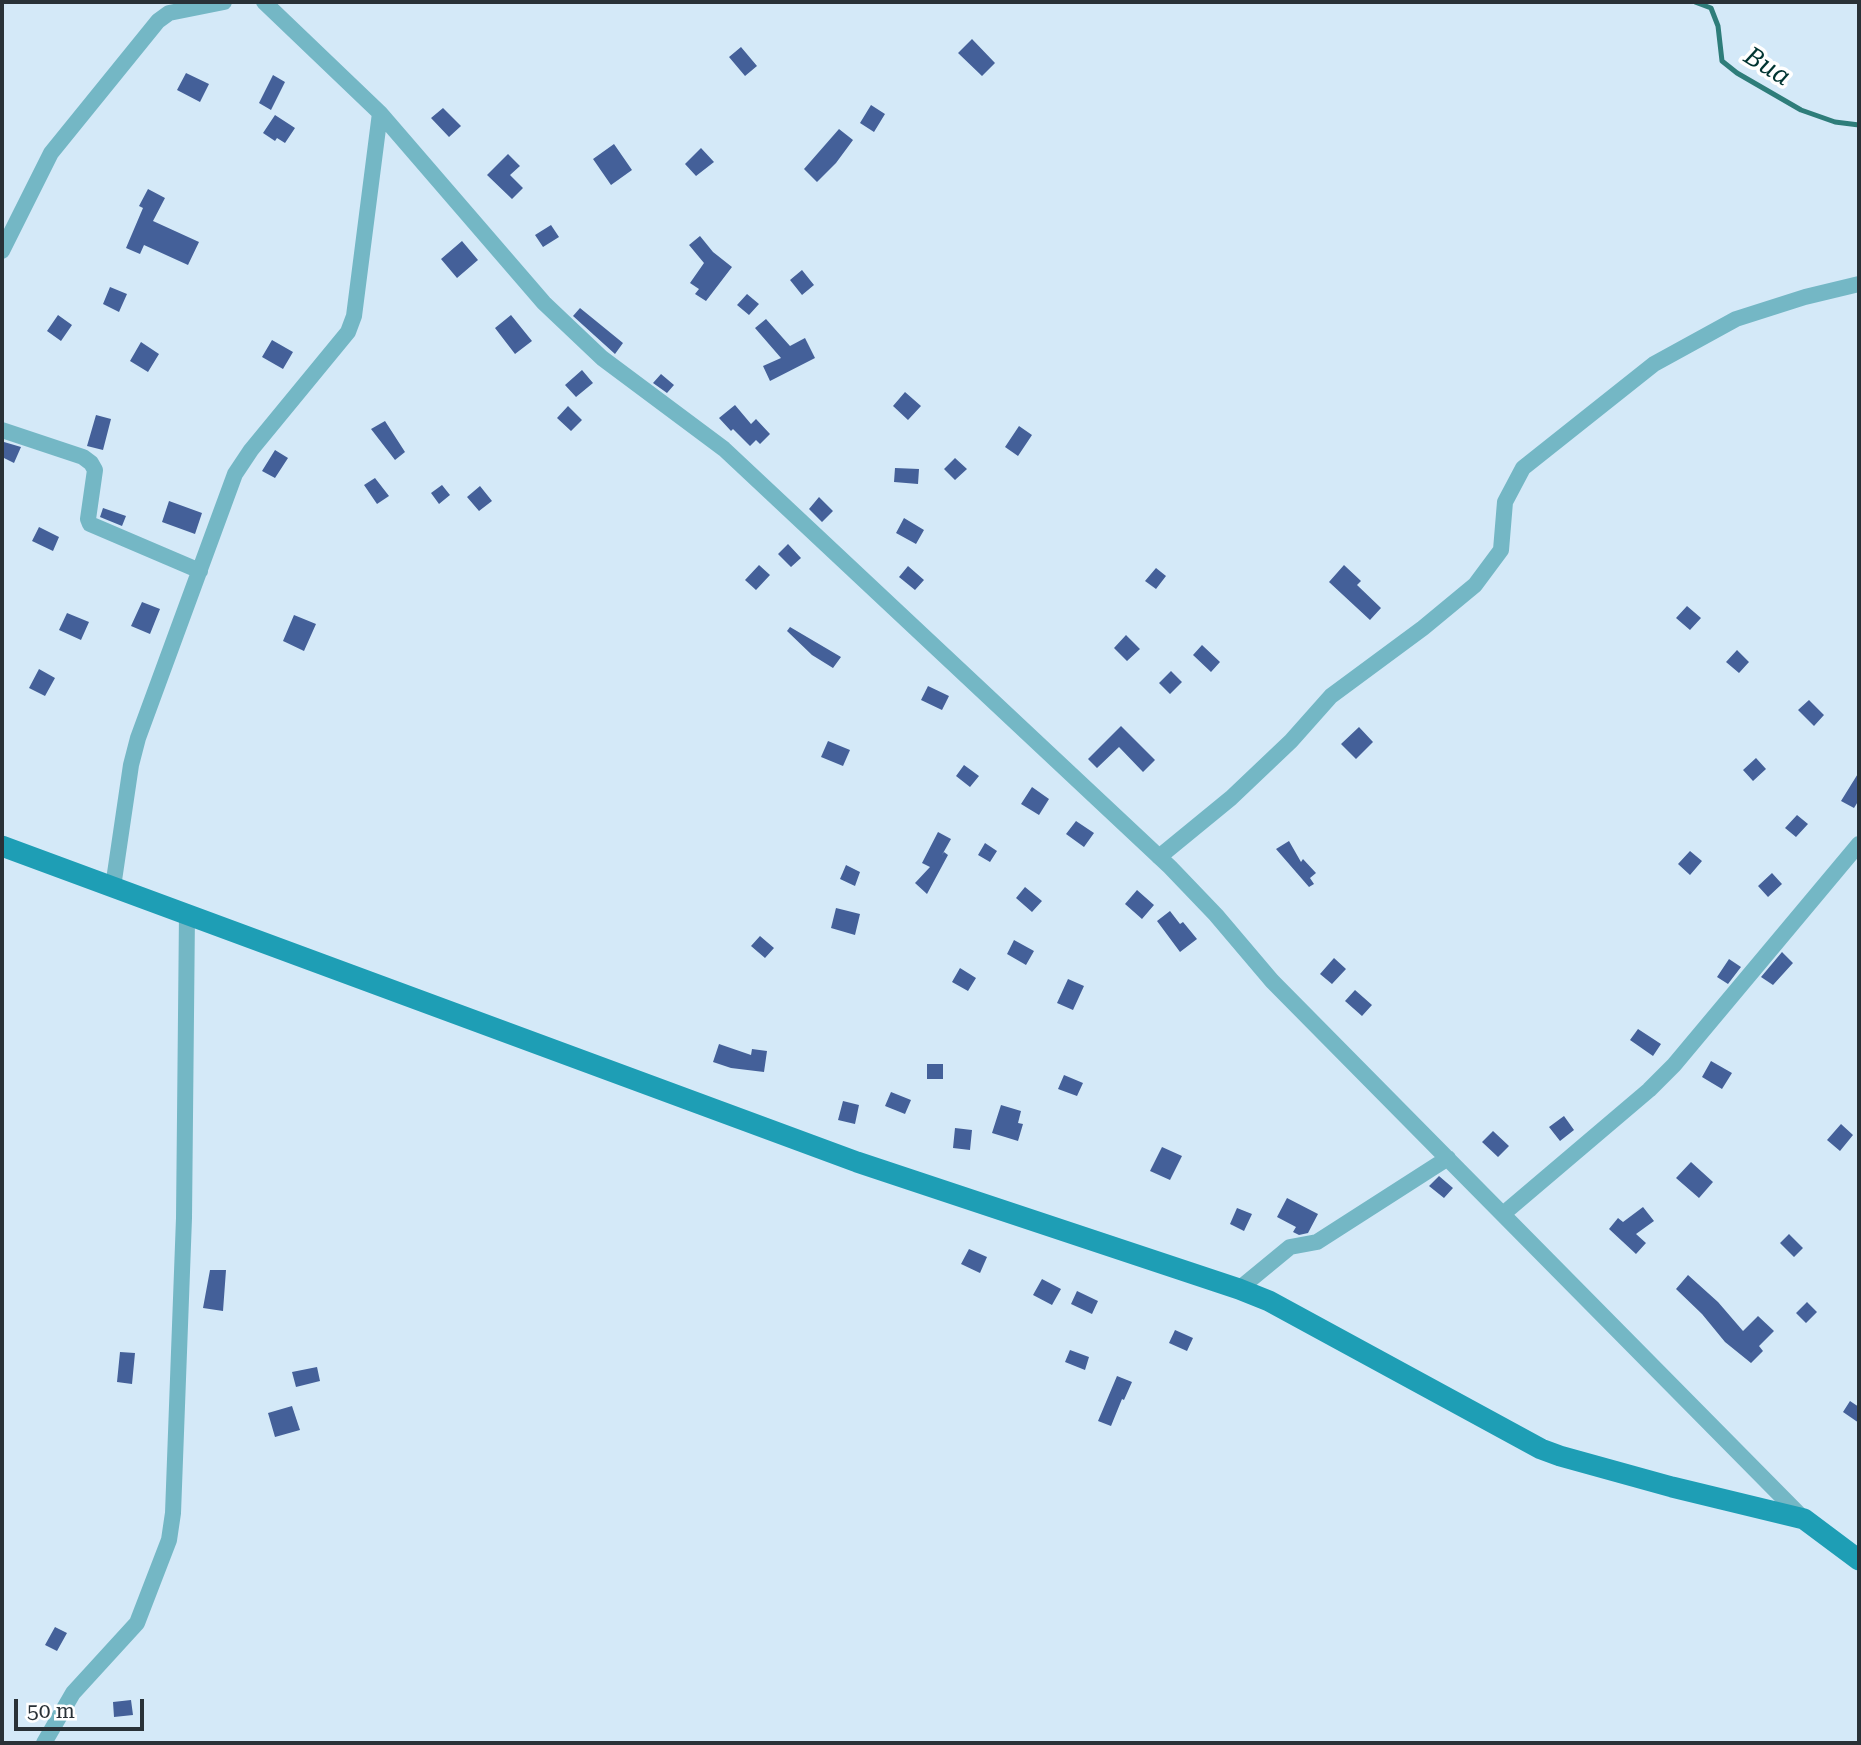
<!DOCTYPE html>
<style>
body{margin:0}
#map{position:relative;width:1861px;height:1745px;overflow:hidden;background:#d4e9f8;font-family:"Roboto Serif",serif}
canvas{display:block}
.frame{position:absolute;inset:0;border:4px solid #293137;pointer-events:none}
.scale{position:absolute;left:14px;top:1699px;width:130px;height:32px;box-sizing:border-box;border:4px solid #293137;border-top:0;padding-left:9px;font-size:21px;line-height:24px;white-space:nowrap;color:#293137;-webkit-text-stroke:5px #fff;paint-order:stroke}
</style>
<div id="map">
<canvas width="1861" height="1745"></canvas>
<div class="frame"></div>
<div class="scale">50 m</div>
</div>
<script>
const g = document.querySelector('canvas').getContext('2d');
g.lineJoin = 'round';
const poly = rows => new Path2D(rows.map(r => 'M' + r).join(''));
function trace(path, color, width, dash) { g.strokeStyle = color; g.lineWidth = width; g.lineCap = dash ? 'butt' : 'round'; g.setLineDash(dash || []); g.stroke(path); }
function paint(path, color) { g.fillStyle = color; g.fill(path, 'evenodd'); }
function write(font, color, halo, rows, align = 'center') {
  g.font = font + ' "Roboto Serif",serif'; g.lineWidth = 7; g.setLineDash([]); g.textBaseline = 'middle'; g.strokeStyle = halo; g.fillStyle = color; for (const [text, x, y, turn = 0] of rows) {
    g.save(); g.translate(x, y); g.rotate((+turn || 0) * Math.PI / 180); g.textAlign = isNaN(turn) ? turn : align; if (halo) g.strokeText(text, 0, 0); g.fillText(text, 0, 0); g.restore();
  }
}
trace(poly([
 [1695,2,1711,8,1718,26,1722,61,1737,73,1801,110,1835,122,1859,125]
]), '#2e7d7a', 5);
paint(poly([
 [972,39,995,63,982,76,958,53],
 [741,47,757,66,745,76,729,57],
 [186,73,209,84,200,102,177,90],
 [273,75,285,82,271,110,259,103],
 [871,105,885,114,874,132,860,123],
 [443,108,461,126,449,137,431,118],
 [275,115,295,128,285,143,277,138,275,141,263,133],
 [839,129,853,140,836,163,817,182,804,169],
 [614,144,632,170,611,185,593,159],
 [701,148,714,162,696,176,685,164],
 [508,154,520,166,510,175,523,188,512,199,487,175],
 [148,189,165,198,153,221,199,242,188,265,144,245,140,254,126,248,143,208,139,206],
 [551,225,559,237,543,247,535,235],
 [700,236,713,252,732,267,706,301,695,294,699,289,690,283,704,263,689,245],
 [462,241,478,260,457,278,441,259],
 [802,270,814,285,802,295,790,280],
 [110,287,127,294,119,312,103,304],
 [747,294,759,304,749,315,737,305],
 [580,308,623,343,615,354,573,316],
 [58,315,72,325,61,341,47,331],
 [511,315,532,341,515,354,495,328],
 [766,319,790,346,805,338,815,358,770,381,763,366,781,358,755,328],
 [272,340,293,352,283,369,262,357],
 [141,342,159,354,148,372,130,361],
 [582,370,593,383,576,397,565,385],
 [661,374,674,385,667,393,653,383],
 [905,392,921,406,908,420,893,406],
 [735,405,751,424,756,419,770,434,760,444,756,440,750,446,733,429,731,431,719,418],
 [568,406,582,420,571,431,557,418],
 [96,415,111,419,103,450,87,446],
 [385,421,405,452,395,460,371,429],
 [1019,426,1032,435,1018,456,1005,447],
 [4,442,21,447,14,463,2,457],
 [275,450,288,458,275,478,262,471],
 [955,458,967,469,955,480,944,469],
 [895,468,919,469,918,484,894,482],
 [375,478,389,496,377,504,364,485],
 [442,485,450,495,439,504,431,493],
 [480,486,492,501,479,511,467,497],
 [819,497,833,511,822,522,809,509],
 [169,501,202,513,195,534,162,522],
 [103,508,126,516,122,526,100,517],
 [904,518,924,530,916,544,896,533],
 [39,527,59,537,53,551,32,541],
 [788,544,801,558,791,567,778,554],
 [759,565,770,575,756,590,745,580],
 [1344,565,1361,581,1357,585,1381,608,1370,620,1329,582],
 [908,566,924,580,915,590,899,577],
 [1156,568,1166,576,1156,589,1145,581],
 [142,602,160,609,150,634,131,626],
 [1687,606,1701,618,1690,630,1676,618],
 [67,613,89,622,81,640,59,630],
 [294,615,316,624,304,651,283,641],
 [790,627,841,657,833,668,812,655,787,631],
 [1126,635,1140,649,1127,661,1114,648],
 [1202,645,1220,662,1211,672,1193,655],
 [1737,650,1749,662,1739,673,1726,662],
 [39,669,55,678,45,696,29,688],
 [1171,671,1182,682,1170,694,1159,683],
 [928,686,949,696,942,710,921,700],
 [1809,700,1824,715,1814,726,1798,710],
 [1121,726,1155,760,1143,772,1119,747,1097,768,1088,759],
 [1359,727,1373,742,1356,759,1341,744],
 [828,741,850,750,843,766,821,757],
 [1756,758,1766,769,1753,781,1743,770],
 [964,765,979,776,970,787,956,776],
 [1859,772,1859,800,1854,808,1841,801],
 [1032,787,1049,799,1039,815,1021,804],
 [1797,815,1808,824,1796,837,1785,828],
 [1076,821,1094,833,1084,847,1066,834],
 [938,832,951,839,942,855,944,852,948,855,927,894,915,883,930,867,922,863],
 [1289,841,1301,862,1303,859,1316,873,1310,878,1314,884,1309,887,1276,849],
 [985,843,997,851,990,862,978,855],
 [1690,851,1702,861,1690,875,1678,864],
 [846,865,860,872,855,886,840,879],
 [1772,873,1782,884,1768,897,1758,886],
 [1025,887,1042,901,1032,912,1016,898],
 [1137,890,1154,905,1142,919,1125,904],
 [836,908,860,914,855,935,831,928],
 [1170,911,1180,924,1183,922,1197,939,1180,952,1157,921],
 [760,936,774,948,765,958,751,946],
 [1014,940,1034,951,1026,965,1007,954],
 [1782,952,1793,963,1773,985,1761,977],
 [1334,958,1346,969,1332,984,1320,974],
 [1729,959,1741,967,1728,984,1717,977],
 [960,968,976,978,968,991,952,982],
 [1068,979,1084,986,1073,1010,1057,1003],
 [1355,990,1372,1005,1362,1016,1345,1001],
 [1638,1029,1661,1044,1653,1056,1630,1040],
 [719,1044,751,1055,752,1049,767,1051,764,1072,731,1068,713,1062],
 [1711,1061,1732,1073,1722,1089,1702,1077],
 [927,1064,943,1064,943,1079,927,1079],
 [1064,1075,1083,1083,1077,1096,1058,1089],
 [891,1092,911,1100,905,1114,885,1106],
 [843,1101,859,1105,855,1124,838,1120],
 [1001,1105,1021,1111,1018,1123,1023,1124,1018,1141,992,1133],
 [1564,1116,1574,1130,1560,1141,1549,1127],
 [1841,1124,1853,1135,1840,1151,1827,1140],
 [955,1128,972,1130,970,1150,953,1148],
 [1493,1131,1509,1146,1498,1157,1482,1142],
 [1162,1147,1182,1156,1170,1180,1150,1171],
 [1691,1162,1713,1182,1699,1198,1676,1178],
 [1439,1176,1453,1188,1444,1198,1429,1186],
 [1287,1198,1318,1214,1308,1233,1299,1235,1293,1232,1296,1227,1277,1217],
 [1643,1207,1654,1221,1636,1234,1646,1243,1636,1254,1609,1229,1618,1218,1623,1222],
 [1237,1208,1252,1214,1244,1231,1230,1224],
 [1789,1234,1803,1248,1794,1257,1780,1243],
 [969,1249,987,1257,980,1273,961,1264],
 [210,1270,226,1270,223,1311,203,1308],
 [1688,1275,1718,1302,1743,1331,1758,1316,1774,1331,1759,1346,1763,1351,1751,1363,1725,1342,1702,1314,1676,1289],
 [1042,1279,1061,1289,1052,1305,1033,1295],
 [1077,1291,1098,1301,1092,1314,1071,1304],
 [1807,1302,1817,1312,1806,1323,1796,1313],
 [1175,1330,1193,1338,1187,1351,1169,1343],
 [1070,1350,1089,1357,1085,1370,1065,1362],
 [120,1352,135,1353,132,1384,117,1382],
 [317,1367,320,1381,296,1387,292,1372],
 [1117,1376,1132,1382,1124,1400,1122,1399,1111,1426,1098,1421],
 [1850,1401,1859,1407,1859,1423,1843,1412],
 [292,1406,300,1430,275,1437,268,1413],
 [55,1627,67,1633,57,1651,45,1645],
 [131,1700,133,1715,114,1717,113,1702]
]), '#446099');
trace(poly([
 [264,2,380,113,544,303,602,358,724,449,1170,867,1216,915,1272,981,1804,1519],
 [2,251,51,153,158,21,169,13,224,2],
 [2,430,83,457,91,463,95,470,88,519,90,524,200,571],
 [1159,857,1231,798,1291,741,1331,696,1423,628,1475,585,1501,550,1505,502,1523,468,1654,364,1736,319,1805,297,1859,284],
 [113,887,131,765,138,738,235,474,251,450,348,332,354,316,380,113],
 [1503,1214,1649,1090,1674,1065,1859,844],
 [1239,1289,1290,1247,1317,1242,1448,1158],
 [44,1743,73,1693,137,1623,169,1540,173,1513,184,1218,187,913]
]), '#74b7c5', 16);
trace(poly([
 [2,846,857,1162,1239,1289,1269,1301,1541,1449,1560,1456,1672,1487,1804,1519,1859,1560]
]), '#1e9eb5', 21);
write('italic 26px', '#003431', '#fff', [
 ["Bua",1767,67,32]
]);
</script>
